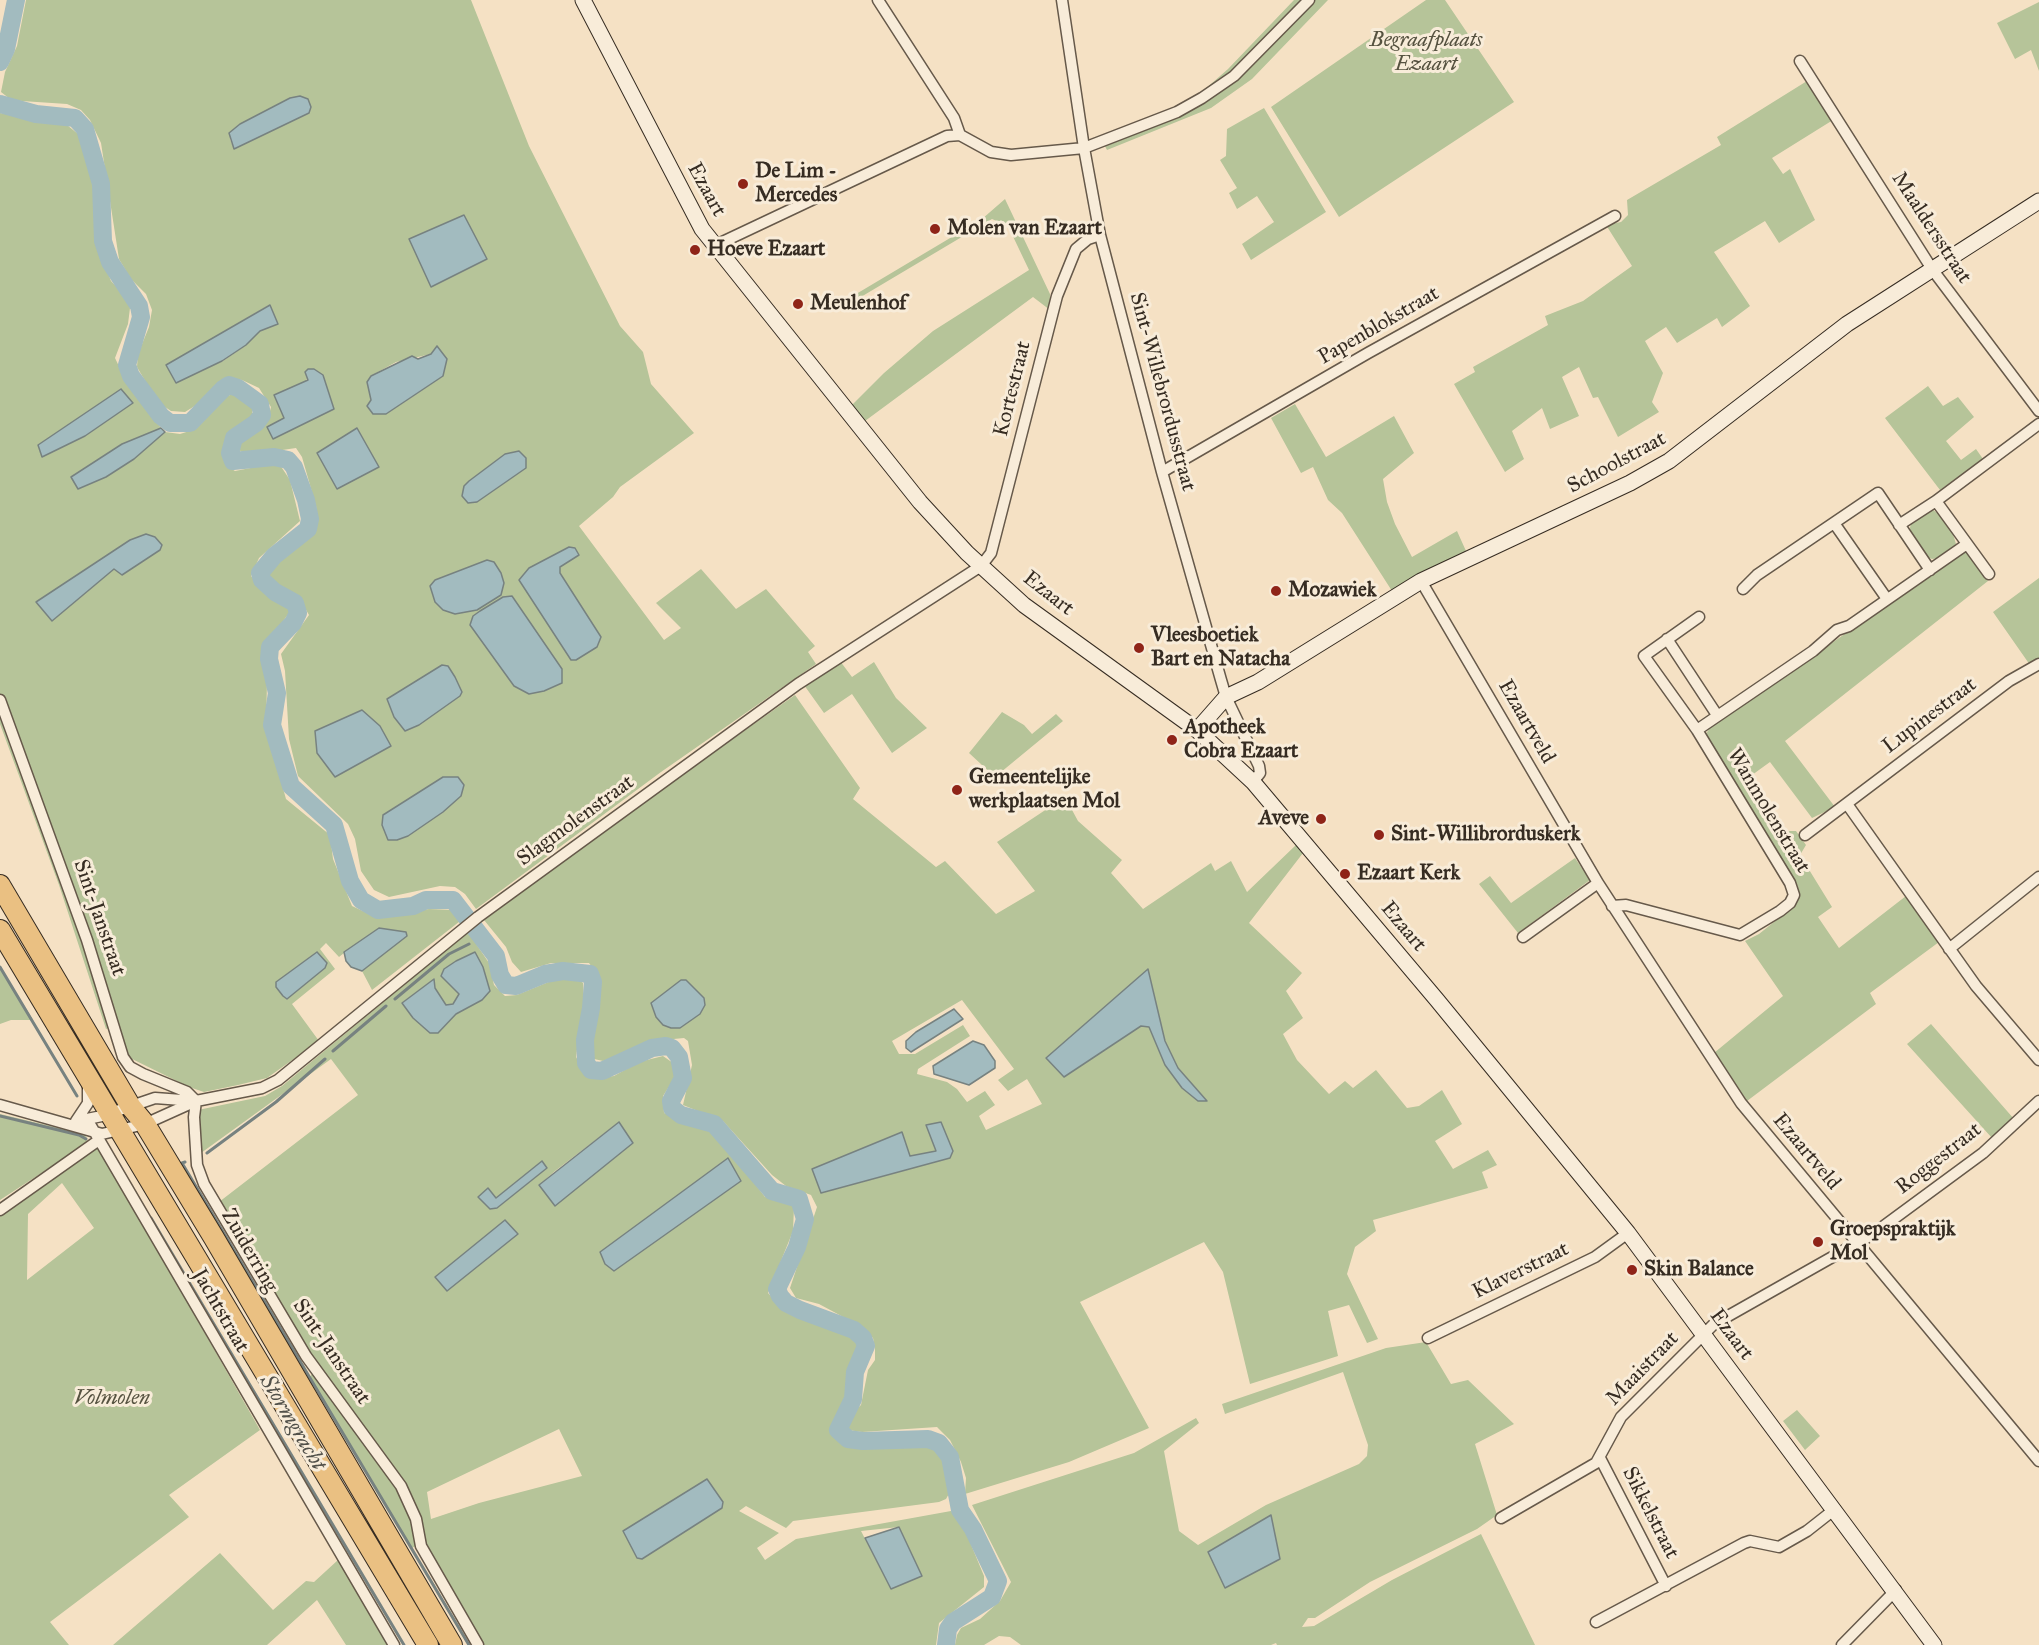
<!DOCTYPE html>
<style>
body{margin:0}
canvas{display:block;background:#f5e1c4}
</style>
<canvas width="2039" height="1645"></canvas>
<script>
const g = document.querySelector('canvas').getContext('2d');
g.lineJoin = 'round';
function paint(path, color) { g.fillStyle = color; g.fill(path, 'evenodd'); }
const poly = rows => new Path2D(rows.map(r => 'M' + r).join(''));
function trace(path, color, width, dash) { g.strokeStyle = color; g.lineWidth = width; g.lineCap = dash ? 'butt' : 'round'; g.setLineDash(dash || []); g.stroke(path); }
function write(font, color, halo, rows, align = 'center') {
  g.font = font + ' "IM FELL Great Primer",serif'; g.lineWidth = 6; g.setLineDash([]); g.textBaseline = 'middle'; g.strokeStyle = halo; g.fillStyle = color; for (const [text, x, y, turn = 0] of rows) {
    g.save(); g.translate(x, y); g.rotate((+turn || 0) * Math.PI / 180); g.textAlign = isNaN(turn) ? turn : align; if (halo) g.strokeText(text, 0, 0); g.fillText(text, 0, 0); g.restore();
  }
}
paint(poly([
 [26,0,471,0,529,146,620,326,643,352,651,384,694,433,620,487,613,497,579,526,664,640,681,628,656,603,701,569,736,609,766,589,815,646,808,652,816,664,661,772,476,909,465,894,455,887,440,886,389,897,374,890,361,871,355,839,348,824,298,776,289,739,285,671,281,654,309,615,305,608,275,584,266,572,268,567,310,537,315,529,318,518,316,506,302,457,296,448,262,453,244,453,237,449,240,441,262,424,269,415,271,407,259,388,242,380,224,378,198,404,185,412,171,411,159,403,147,384,137,367,138,354,149,327,152,310,146,294,131,279,119,259,101,143,90,120,81,110,67,104,22,101,10,99,1,92,5,72,17,46],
 [309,113,234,149,230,139],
 [269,305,277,323,260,331,246,345,223,361,176,382,167,365],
 [437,346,443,376,386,414,373,414,367,406,371,400,371,376,396,362,431,354],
 [308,377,334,409,267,427,284,419],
 [1294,0,1328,0,1252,79,1211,108,1107,150,1104,144,1160,123,1203,91,1228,69],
 [1426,0,1445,0,1514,102,1339,217,1271,107],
 [2039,2,2039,71,2031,50,2015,59,1997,23],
 [1807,81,1833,120,1772,158,1783,174,1790,169,1815,220,1779,243,1765,221,1714,252,1750,306,1722,327,1717,318,1677,343,1666,327,1645,341,1663,373,1652,402,1659,412,1618,437,1598,397,1593,398,1579,367,1562,377,1579,416,1550,429,1542,408,1512,431,1524,459,1505,472,1454,384,1475,372,1473,367,1548,325,1545,316,1583,301,1632,266,1606,225,1621,222,1628,215,1627,200,1721,145,1717,137],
 [1264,108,1326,212,1251,260,1242,244,1274,222,1257,196,1237,209,1229,193,1237,188,1220,160,1226,156,1227,129],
 [0,113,67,125,78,134,94,185,97,245,111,281,124,295,130,308,128,324,115,358,126,381,161,428,122,444,71,477,78,489,106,477,134,459,165,432,180,434,196,429,226,397,234,393,252,404,252,416,229,433,223,457,227,466,235,471,266,465,280,465,290,480,300,521,259,558,251,576,262,590,287,605,290,612,262,648,261,655,267,681,266,728,286,799,330,835,333,859,352,906,369,914,383,916,429,909,454,910,461,912,464,918,372,990,362,971,351,967,346,961,344,953,339,957,326,943,320,949,335,969,292,1004,319,1041,267,1078,238,1085,204,1092,189,1087,126,1056,116,1025,106,1029,59,885,0,724],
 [162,545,122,575,114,569,52,621,37,602],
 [1005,199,1050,294,1050,310,1033,297,865,421,852,405,884,373,933,331,1029,270,1008,226,992,219,839,310,836,306,982,219],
 [1928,386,1943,406,1958,397,1974,417,1946,441,1961,460,1976,449,1983,459,1940,490,1885,418],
 [1295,404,1326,457,1394,416,1414,453,1383,479,1387,502,1395,524,1412,557,1457,531,1466,551,1392,591,1342,513,1328,500,1313,467,1301,473,1271,418],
 [1933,510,1939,514,1953,534,1956,544,1939,558,1932,559,1927,557,1911,535,1910,528,1911,523],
 [1965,550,1988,581,1785,741,1835,807,1812,818,1770,762,1752,775,1785,831,1796,831,1806,845,1800,855,1832,907,1818,917,1839,948,1906,896,1939,942,1870,993,1876,1004,1747,1101,1714,1053,1783,996,1745,941,1759,934,1794,906,1798,887,1705,735,1710,728],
 [2039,578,2039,658,2030,665,1993,612],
 [840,661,852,677,874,662,896,698,927,728,892,753,852,694,824,713,804,685],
 [795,695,860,788,853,799,936,867,945,861,996,914,1035,891,997,842,1065,797,1078,821,1122,860,1111,873,1143,909,1211,863,1215,871,1231,861,1247,892,1296,845,1303,853,1249,923,1302,973,1286,991,1303,1018,1283,1034,1297,1060,1329,1094,1345,1081,1353,1088,1376,1070,1407,1108,1419,1106,1442,1090,1462,1124,1435,1141,1453,1169,1488,1150,1497,1165,1482,1172,1488,1188,1373,1220,1376,1231,1355,1247,1347,1274,1378,1339,1367,1343,1349,1305,1328,1311,1338,1356,1250,1384,1223,1272,1204,1242,1080,1302,1149,1428,1069,1462,965,1494,966,1478,961,1462,950,1440,937,1427,862,1432,848,1430,846,1425,848,1417,861,1405,868,1370,875,1360,875,1348,873,1338,862,1327,819,1304,796,1298,790,1288,817,1207,811,1195,786,1186,772,1175,723,1121,683,1105,692,1065,688,1041,684,1038,653,1041,603,1061,594,1059,590,1056,590,1044,601,986,597,974,589,963,551,963,521,972,512,962,506,947,484,920,639,805],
 [1148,970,1165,1041,1178,1068,1206,1100,1165,1065,1150,1027,1141,1026,1064,1077],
 [962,1000,1014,1069,998,1080,1008,1091,1027,1079,1042,1104,986,1130,979,1116,995,1105,985,1091,967,1102,957,1089,947,1082,917,1074,918,1069,970,1036,963,1025,915,1054,899,1054,892,1041],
 [901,1133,910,1156,953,1151,950,1158,822,1193],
 [1002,712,1024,725,1032,734,1056,714,1063,721,995,777,969,753],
 [1575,858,1590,880,1518,933,1479,884,1490,876,1511,903],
 [468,932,489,963,494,985,505,996,517,995,556,979,579,980,583,983,584,999,576,1057,584,1071,598,1078,614,1076,639,1062,663,1056,673,1063,677,1074,663,1096,664,1113,708,1130,720,1139,765,1197,789,1201,794,1207,793,1231,768,1293,782,1309,815,1324,830,1326,856,1339,858,1347,847,1371,845,1396,833,1426,833,1433,839,1441,851,1446,928,1442,937,1446,946,1459,951,1475,951,1490,946,1499,939,1502,793,1521,786,1528,746,1506,739,1511,779,1533,757,1548,765,1560,796,1539,951,1511,965,1530,984,1576,984,1587,939,1623,936,1645,483,1645,424,1541,412,1548,310,1377,317,1365,219,1202,358,1095,331,1059,201,1153,198,1110,265,1096,282,1086],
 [468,955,483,967,490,991,482,1000,456,1014,438,1033,413,1018,403,1002,434,980,435,988,446,1005,453,1004,459,994,441,976,444,969],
 [619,1122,633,1143,539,1185,555,1171],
 [542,1161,547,1168,497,1208,488,1188,496,1198],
 [559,1429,582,1476,479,1503,431,1519,427,1492],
 [899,1527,922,1576,891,1589,861,1531],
 [0,967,11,984,33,1020,11,1020,0,1024],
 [1931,1024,2014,1119,1992,1138,1907,1044],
 [0,1114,84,1134,87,1138,86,1144,0,1200],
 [96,1148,100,1149,260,1430,169,1495,189,1517,50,1622,69,1645,0,1645,0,1212],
 [62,1183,94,1228,27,1280,28,1214],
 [1426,1342,1451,1384,1468,1380,1514,1424,1475,1444,1497,1515,1477,1529,1370,1582,1315,1618,1308,1618,1302,1627,1314,1626,1392,1580,1481,1534,1535,1645,1277,1645,1276,1643,1271,1645,1021,1645,1010,1637,999,1636,984,1645,955,1645,957,1635,961,1628,980,1619,1000,1601,1011,1582,972,1505,1134,1453,1196,1418,1199,1423,1164,1451,1179,1531,1198,1545,1266,1505,1359,1464,1367,1456,1368,1445,1343,1372,1225,1414,1222,1404,1386,1348],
 [1797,1410,1820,1436,1805,1450,1783,1421],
 [220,1553,273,1610,306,1581,314,1582,338,1560,389,1645,346,1645,317,1600,267,1645,113,1645]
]), '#b6c499');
const water = poly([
 [300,96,308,99,311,107,309,113,234,149,229,133,240,124,290,98,300,96],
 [464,215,487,259,431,287,409,239,464,215],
 [270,305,278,324,260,331,246,345,222,361,176,383,166,365,270,305],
 [437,346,447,359,443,376,386,414,373,414,367,406,371,400,367,382,371,376,412,356,418,359,431,354,437,346],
 [308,369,314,369,323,375,334,409,273,439,267,427,284,418,274,395,308,380,305,372,308,369],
 [121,389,133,403,85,436,42,457,38,445,121,389],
 [161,428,165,432,134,459,106,477,78,489,71,477,122,444,161,428],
 [357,428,379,467,337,489,317,453,357,428],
 [519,451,526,458,526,468,477,502,468,503,462,496,464,486,469,481,505,454,519,451],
 [146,534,155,537,162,545,160,550,122,575,114,569,52,621,36,602,130,540,146,534],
 [569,547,575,548,579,555,560,567,560,573,601,637,597,647,576,660,571,660,519,580,529,568,569,547],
 [487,560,494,562,501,573,504,583,501,595,477,610,455,614,443,610,435,602,430,586,435,580,487,560],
 [512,596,562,669,562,683,544,691,529,694,514,686,470,625,473,616,480,611,503,597,512,596],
 [442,665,448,666,455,677,462,692,460,696,419,725,405,731,394,717,387,699,442,665],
 [362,710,380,726,391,746,335,777,317,753,315,731,362,710],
 [443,777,458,777,464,785,461,796,443,812,408,836,397,840,388,840,382,825,383,815,443,777],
 [379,928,406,932,407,936,362,971,351,967,346,961,344,952,379,928],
 [317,952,327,963,325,968,287,999,283,996,276,987,276,982,317,952],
 [475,952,483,967,490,991,482,1000,456,1014,438,1033,430,1033,413,1018,402,1003,434,979,435,988,446,1005,453,1004,459,994,441,976,444,969,456,961,475,952],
 [1148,969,1165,1041,1178,1068,1207,1101,1198,1101,1182,1088,1165,1065,1149,1027,1141,1026,1064,1077,1046,1058,1148,969],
 [681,980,686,980,704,998,705,1005,700,1014,680,1028,671,1028,663,1025,656,1017,651,1003,681,980],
 [954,1009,963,1019,911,1052,906,1048,906,1041,916,1032,954,1009],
 [973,1041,984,1045,995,1061,995,1068,969,1085,934,1074,933,1066,973,1041],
 [619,1122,633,1143,555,1206,539,1185,619,1122],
 [941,1122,953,1151,950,1158,821,1193,812,1169,902,1132,910,1156,936,1151,926,1125,941,1122],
 [728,1158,741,1181,614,1271,605,1264,600,1252,728,1158],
 [542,1161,547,1168,497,1208,490,1209,478,1197,488,1188,496,1198,542,1161],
 [505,1220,518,1234,447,1291,435,1277,505,1220],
 [707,1479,723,1502,722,1508,642,1559,637,1558,623,1531,707,1479],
 [1271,1515,1280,1559,1225,1588,1208,1552,1271,1515],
 [899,1527,922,1576,891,1589,865,1538,899,1527]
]);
paint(water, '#a2bbbf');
trace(water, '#778280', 1.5);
trace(poly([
 [476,940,482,936],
 [0,967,77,1096],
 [395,999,449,954,469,944],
 [333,1051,386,1006],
 [0,1116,79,1135,86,1139],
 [207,1153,276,1102,325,1059],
 [185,1162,182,1163,469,1645],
 [151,1218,404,1645]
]), '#778280', 3);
trace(poly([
 [0,62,6,49,16,0],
 [0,104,36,114,75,118,85,129,101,184,103,241,110,262,139,306,141,317,127,365,131,376,161,416,170,423,190,423,223,389,229,385,238,388,260,404,262,415,256,423,234,438,230,453,233,461,274,457,288,460,294,467,306,500,310,519,308,529,274,556,260,573,262,580,275,592,295,603,298,613,293,623,270,647,269,659,277,693,272,725,291,786,334,825,350,881,361,900,378,910,413,906,426,900,453,900,496,956,500,975,506,985,516,986,545,974,563,971,590,974,593,982,591,1008,585,1040,586,1063,591,1070,602,1071,652,1048,666,1046,672,1048,679,1057,683,1078,671,1101,672,1108,681,1115,714,1124,772,1191,799,1199,805,1219,797,1247,777,1289,780,1296,786,1303,800,1310,854,1330,863,1338,866,1346,855,1372,853,1399,838,1430,848,1439,863,1441,928,1439,939,1443,950,1457,960,1510,973,1529,998,1581,992,1597,953,1622,948,1629,946,1645]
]), '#a2bbbf', 18);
const street = poly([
 [878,0,954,118,960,135],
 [1062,0,1084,148,1100,235,1162,472,1221,680,1226,697,1259,766,1260,773,1253,782],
 [1800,61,1932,269,2039,411],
 [714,246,947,136,960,135,991,152,1011,155,1084,148,1177,112,1202,98,1234,76,1309,0],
 [1162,472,1368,353,1615,216],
 [1936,501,1989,574],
 [1834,523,1887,599],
 [1899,525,1936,501,2039,424],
 [1421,581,1598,883,1741,1103,2039,1461],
 [1743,589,1757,575,1878,493,1930,570],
 [1667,639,1717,715],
 [0,700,87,940,123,1057,130,1067,143,1074,187,1092,196,1101],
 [1697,730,1813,651,1837,630,1849,626,1967,544],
 [1847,804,1976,986,2039,1060],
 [1805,835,2009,681,2039,664],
 [1612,906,1626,905,1740,935,1780,911,1790,903,1794,895,1790,883,1697,730,1644,656,1699,617],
 [1523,937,1598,883],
 [1949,949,2039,877],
 [196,1101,194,1117,197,1165,204,1184,306,1356,401,1486,416,1519,421,1546,478,1645],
 [0,1105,102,1134,145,1124,196,1101,262,1088,278,1080,478,917,798,684,981,566,991,553,1057,296,1076,249,1088,239,1100,235],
 [87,1119,394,1645],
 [82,1120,102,1116,155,1098,195,1101],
 [76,1121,88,1103,88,1086],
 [0,1210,99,1140],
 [1428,1338,1595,1257,1628,1233],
 [1600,1458,1666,1586],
 [1501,1518,1596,1463,1621,1417,1714,1324,1873,1234,1983,1153,2039,1101],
 [1596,1622,1744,1543,1750,1541,1779,1547,1807,1531,1835,1509],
 [1842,1645,1896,1590]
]);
const secondary = poly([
 [583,0,702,229,920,502,967,553,1024,605,1197,730,1253,782,1437,1000,1628,1233,1934,1645],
 [1197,730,1226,697,1258,682,1421,581,1630,483,1669,461,1847,324,2039,201]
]);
const highway = poly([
 [0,885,131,1107,145,1124,214,1238,452,1645],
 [0,930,428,1645]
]);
trace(street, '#66594a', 13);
trace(secondary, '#362c22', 17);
trace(highway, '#362c22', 22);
trace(street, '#f8ecd9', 10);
trace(secondary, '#f8ecd9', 15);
trace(highway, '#eac082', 20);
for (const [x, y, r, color] of [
 [743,184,6,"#8f2418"],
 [935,229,6,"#8f2418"],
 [695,250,6,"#8f2418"],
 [798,304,6,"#8f2418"],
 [1276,591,6,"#8f2418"],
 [1139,648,6,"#8f2418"],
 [1172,740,6,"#8f2418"],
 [957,790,6,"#8f2418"],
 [1321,819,6,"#8f2418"],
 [1379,835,6,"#8f2418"],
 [1345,874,6,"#8f2418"],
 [1818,1242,6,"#8f2418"],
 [1632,1270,6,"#8f2418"]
]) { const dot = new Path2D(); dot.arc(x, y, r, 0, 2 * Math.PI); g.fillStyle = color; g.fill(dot); trace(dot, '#f8ecd9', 2); }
write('italic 21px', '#565240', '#f8ecd9', [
 ["Begraafplaats",1426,41],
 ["Ezaart",1426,65],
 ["Volmolen",112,1399]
]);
write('bold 21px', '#362c22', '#f8ecd9', [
 ["De Lim -",755,172],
 ["Mercedes",755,196],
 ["Molen van Ezaart",947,229],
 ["Hoeve Ezaart",707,250],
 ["Meulenhof",810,304],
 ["Mozawiek",1288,591],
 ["Vleesboetiek",1151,636],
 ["Bart en Natacha",1151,660],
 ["Apotheek",1184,728],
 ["Cobra Ezaart",1184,752],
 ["Gemeentelijke",969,778],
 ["werkplaatsen Mol",969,802],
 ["Aveve",1309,819,"right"],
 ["Sint-Willibrorduskerk",1391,835],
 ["Ezaart Kerk",1357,874],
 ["Groepspraktijk",1830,1230],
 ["Mol",1830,1254],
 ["Skin Balance",1644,1270]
], 'left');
write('21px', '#362c22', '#f8ecd9', [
 ["Ezaart",706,190,61],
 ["Maaldersstraat",1931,228,57],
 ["Papenblokstraat",1379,326,-30],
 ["Kortestraat",1013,389,-76],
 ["Sint-Willebrordusstraat",1162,392,75],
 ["Schoolstraat",1617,463,-28],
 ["Ezaart",1048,594,38],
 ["Lupinestraat",1930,716,-37],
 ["Ezaartveld",1526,722,60],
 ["Wanmolenstraat",1768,811,59],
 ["Slagmolenstraat",576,821,-36],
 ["Sint-Janstraat",99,918,71],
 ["Ezaart",1403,927,50],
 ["Ezaartveld",1806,1152,50],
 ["Roggestraat",1939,1159,-38],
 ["Zuiderring",249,1251,60],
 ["Klaverstraat",1521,1271,-26],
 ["Jachtstraat",220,1311,60],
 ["Ezaart",1731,1335,53],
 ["Sint-Janstraat",331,1352,56],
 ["Maaistraat",1643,1369,-46],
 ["Sikkelstraat",1650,1513,63]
]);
write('italic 22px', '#515049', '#f8ecd9', [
 ["Stormgracht",292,1423,59]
]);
</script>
